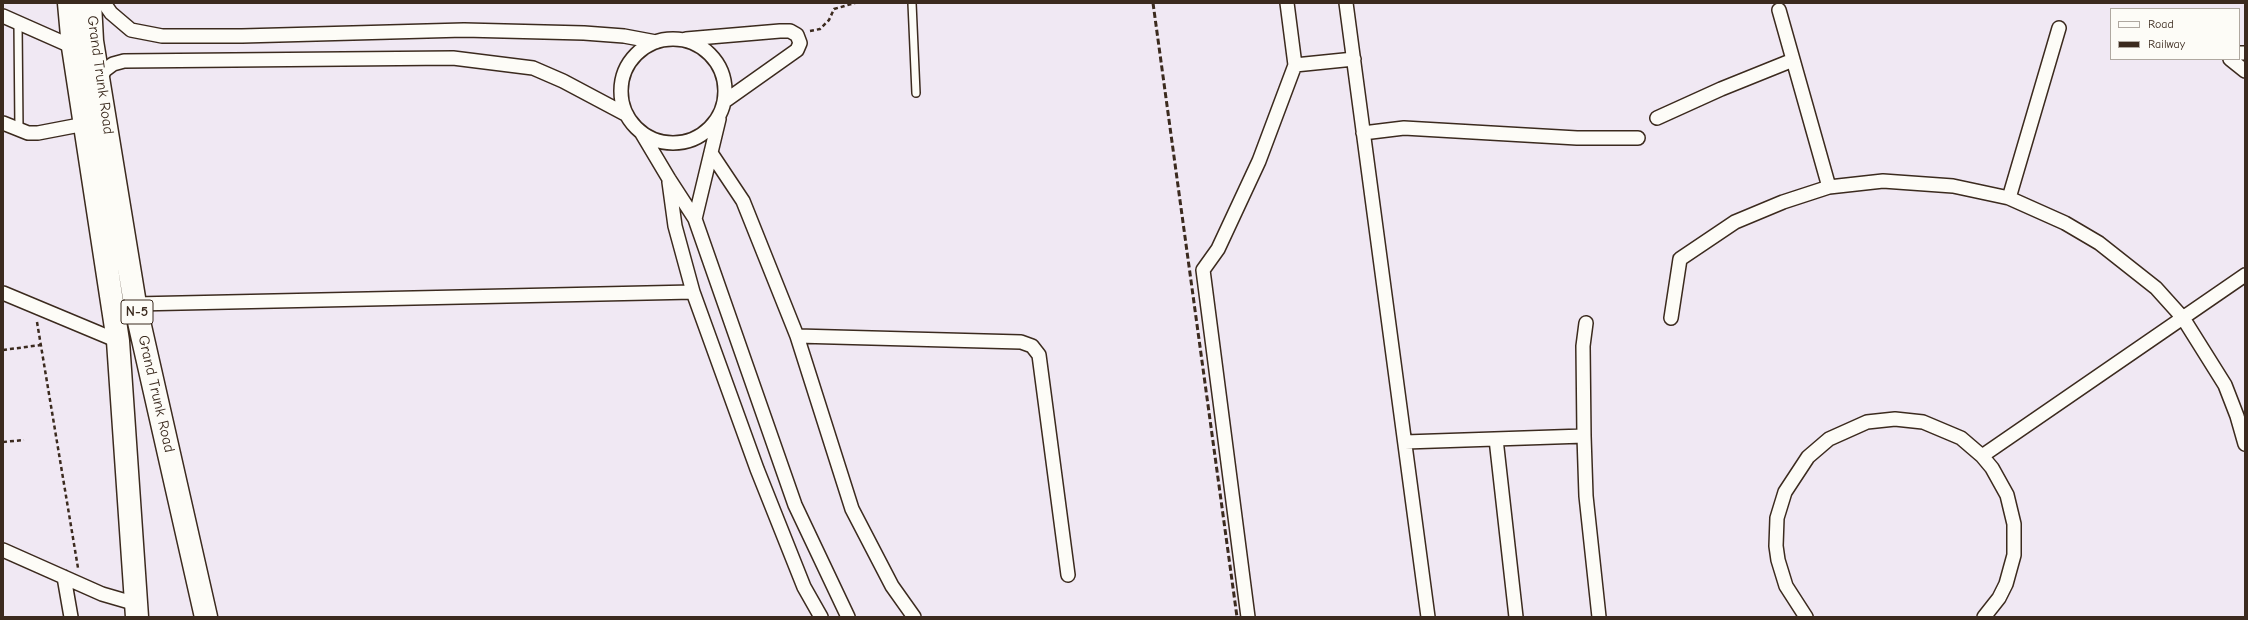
<!DOCTYPE html>
<style>
body{margin:0}
#map{position:relative;width:2248px;height:620px;overflow:hidden;background:#f0e8f3;font-family:"Comic Neue",sans-serif}
canvas{display:block}
.frame{position:absolute;inset:0;border:4px solid #3b2a1e;pointer-events:none}
.legend{position:absolute;left:2110px;top:8px;width:130px;height:52px;box-sizing:border-box;background:#fdfcf7;border:1px solid #afa8a0;margin:0;padding:5px 7px;list-style:none;font-size:12px;color:#3b2a1e}
.legend li{display:flex;align-items:center;gap:8px;height:20px}
.legend b{width:20px;border:1px solid #afa8a0}
</style>
<div id="map">
<canvas width="2248" height="620"></canvas>
<div class="frame"></div>
<ul class="legend">
<li><b style="height:5px;background:#fdfcf7"></b>Road</li>
<li><b style="height:5px;background:#3b2a1e"></b>Railway</li>
</ul>
</div>
<script>
const g = document.querySelector('canvas').getContext('2d');
g.lineJoin = 'round';
const poly = rows => new Path2D(rows.map(r => 'M' + r).join(''));
function trace(path, color, width, dash) { g.strokeStyle = color; g.lineWidth = width; g.lineCap = dash ? 'butt' : 'round'; g.setLineDash(dash || []); g.stroke(path); }
function write(font, color, halo, rows, align = 'center') {
  g.font = font + ' "Comic Neue",sans-serif'; g.lineWidth = 3.5; g.setLineDash([]); g.textBaseline = 'middle'; g.strokeStyle = halo; g.fillStyle = color; for (const [text, x, y, turn = 0] of rows) {
    g.save(); g.translate(x, y); g.rotate((+turn || 0) * Math.PI / 180); g.textAlign = isNaN(turn) ? turn : align; if (halo) g.strokeText(text, 0, 0); g.fillText(text, 0, 0); g.restore();
  }
}
const service = poly([
 [912,3,916,93],
 [18,23,19,130]
]);
const minor = poly([
 [104,3,111,13,131,30,162,36,242,36,464,30,584,33,624,36,656,42],
 [1346,3,1428,617],
 [1779,10,1829,187],
 [3,16,73,47],
 '621 91a52 52 0 1 1 104 0a52 52 0 1 1-104 0Z',
 [686,39,780,31,790,31,797,35,800,43,797,50,725,101],
 [2239,53,2245,53],
 [2230,59,2245,71],
 [1295,65,1354,59],
 [99,80,105,70,113,64,124,61,453,58,533,68,563,81,627,115],
 [1657,118,1721,89,1793,60],
 [3,123,28,133,38,133,85,124],
 [641,132,669,179,695,219,795,505,848,617],
 [1363,133,1404,128,1577,138,1638,138],
 [711,153,743,201,797,336,852,509,892,586,914,617],
 [669,182,675,226,693,292,757,469,804,587,821,617],
 [2009,198,2059,28],
 [695,219,719,119],
 [3,293,118,341],
 [135,304,693,292],
 [1671,318,1680,259,1735,222,1783,202,1829,187,1883,181,1953,186,2009,198,2065,223,2099,243,2156,288,2183,318,2225,385,2237,416,2245,444],
 [1586,323,1583,346,1584,436,1586,496,1599,617],
 [797,336,1021,342,1032,346,1039,355,1068,575],
 [1496,439,1516,617],
 [1405,442,1584,436],
 [1982,456,2245,275],
 [3,550,102,594,133,603,136,613],
 [64,577,71,617],
 [1248,617,1203,270,1218,249,1259,161,1295,65,1287,3],
 [1806,617,1786,586,1778,560,1776,546,1777,518,1785,492,1808,457,1829,439,1867,422,1895,419,1923,422,1961,438,1982,456,1992,468,2007,495,2014,524,2014,555,2006,584,1999,598,1984,617]
]);
const trunk = poly([
 [69,3,73,47,118,341,137,617],
 [90,3,92,41,135,304,206,617]
]);
trace(service, '#3b2a1e', 10);
trace(minor, '#3b2a1e', 16);
trace(trunk, '#3b2a1e', 25);
trace(poly([
 [810,31,820,29,829,20,834,9,855,3],
 [37,322,78,568],
 [3,350,41,345],
 [3,442,24,440]
]), '#3b2a1e', 2.5, [4, 3]);
trace(service, '#fdfcf7', 7);
trace(minor, '#fdfcf7', 13);
trace(trunk, '#fdfcf7', 22);
trace(poly([
 [1153,3,1237,617]
]), '#3b2a1e', 3, [6, 3]);
for (const [x, y, w] of [
 [137,312,32]
]) { const box = new Path2D(); box.roundRect(x - w / 2, y - 12, w, 24, 3); g.fillStyle = '#fdfcf7'; g.fill(box); trace(box, '#3b2a1e', 1); }
write('bold 14px', '#3b2a1e', null, [
 ["N-5",137,312]
]);
write('15px', '#3b2a1e', '#fdfcf7', [
 ["Grand Trunk Road",100,75,82],
 ["Grand Trunk Road",156,394,77]
]);
</script>
